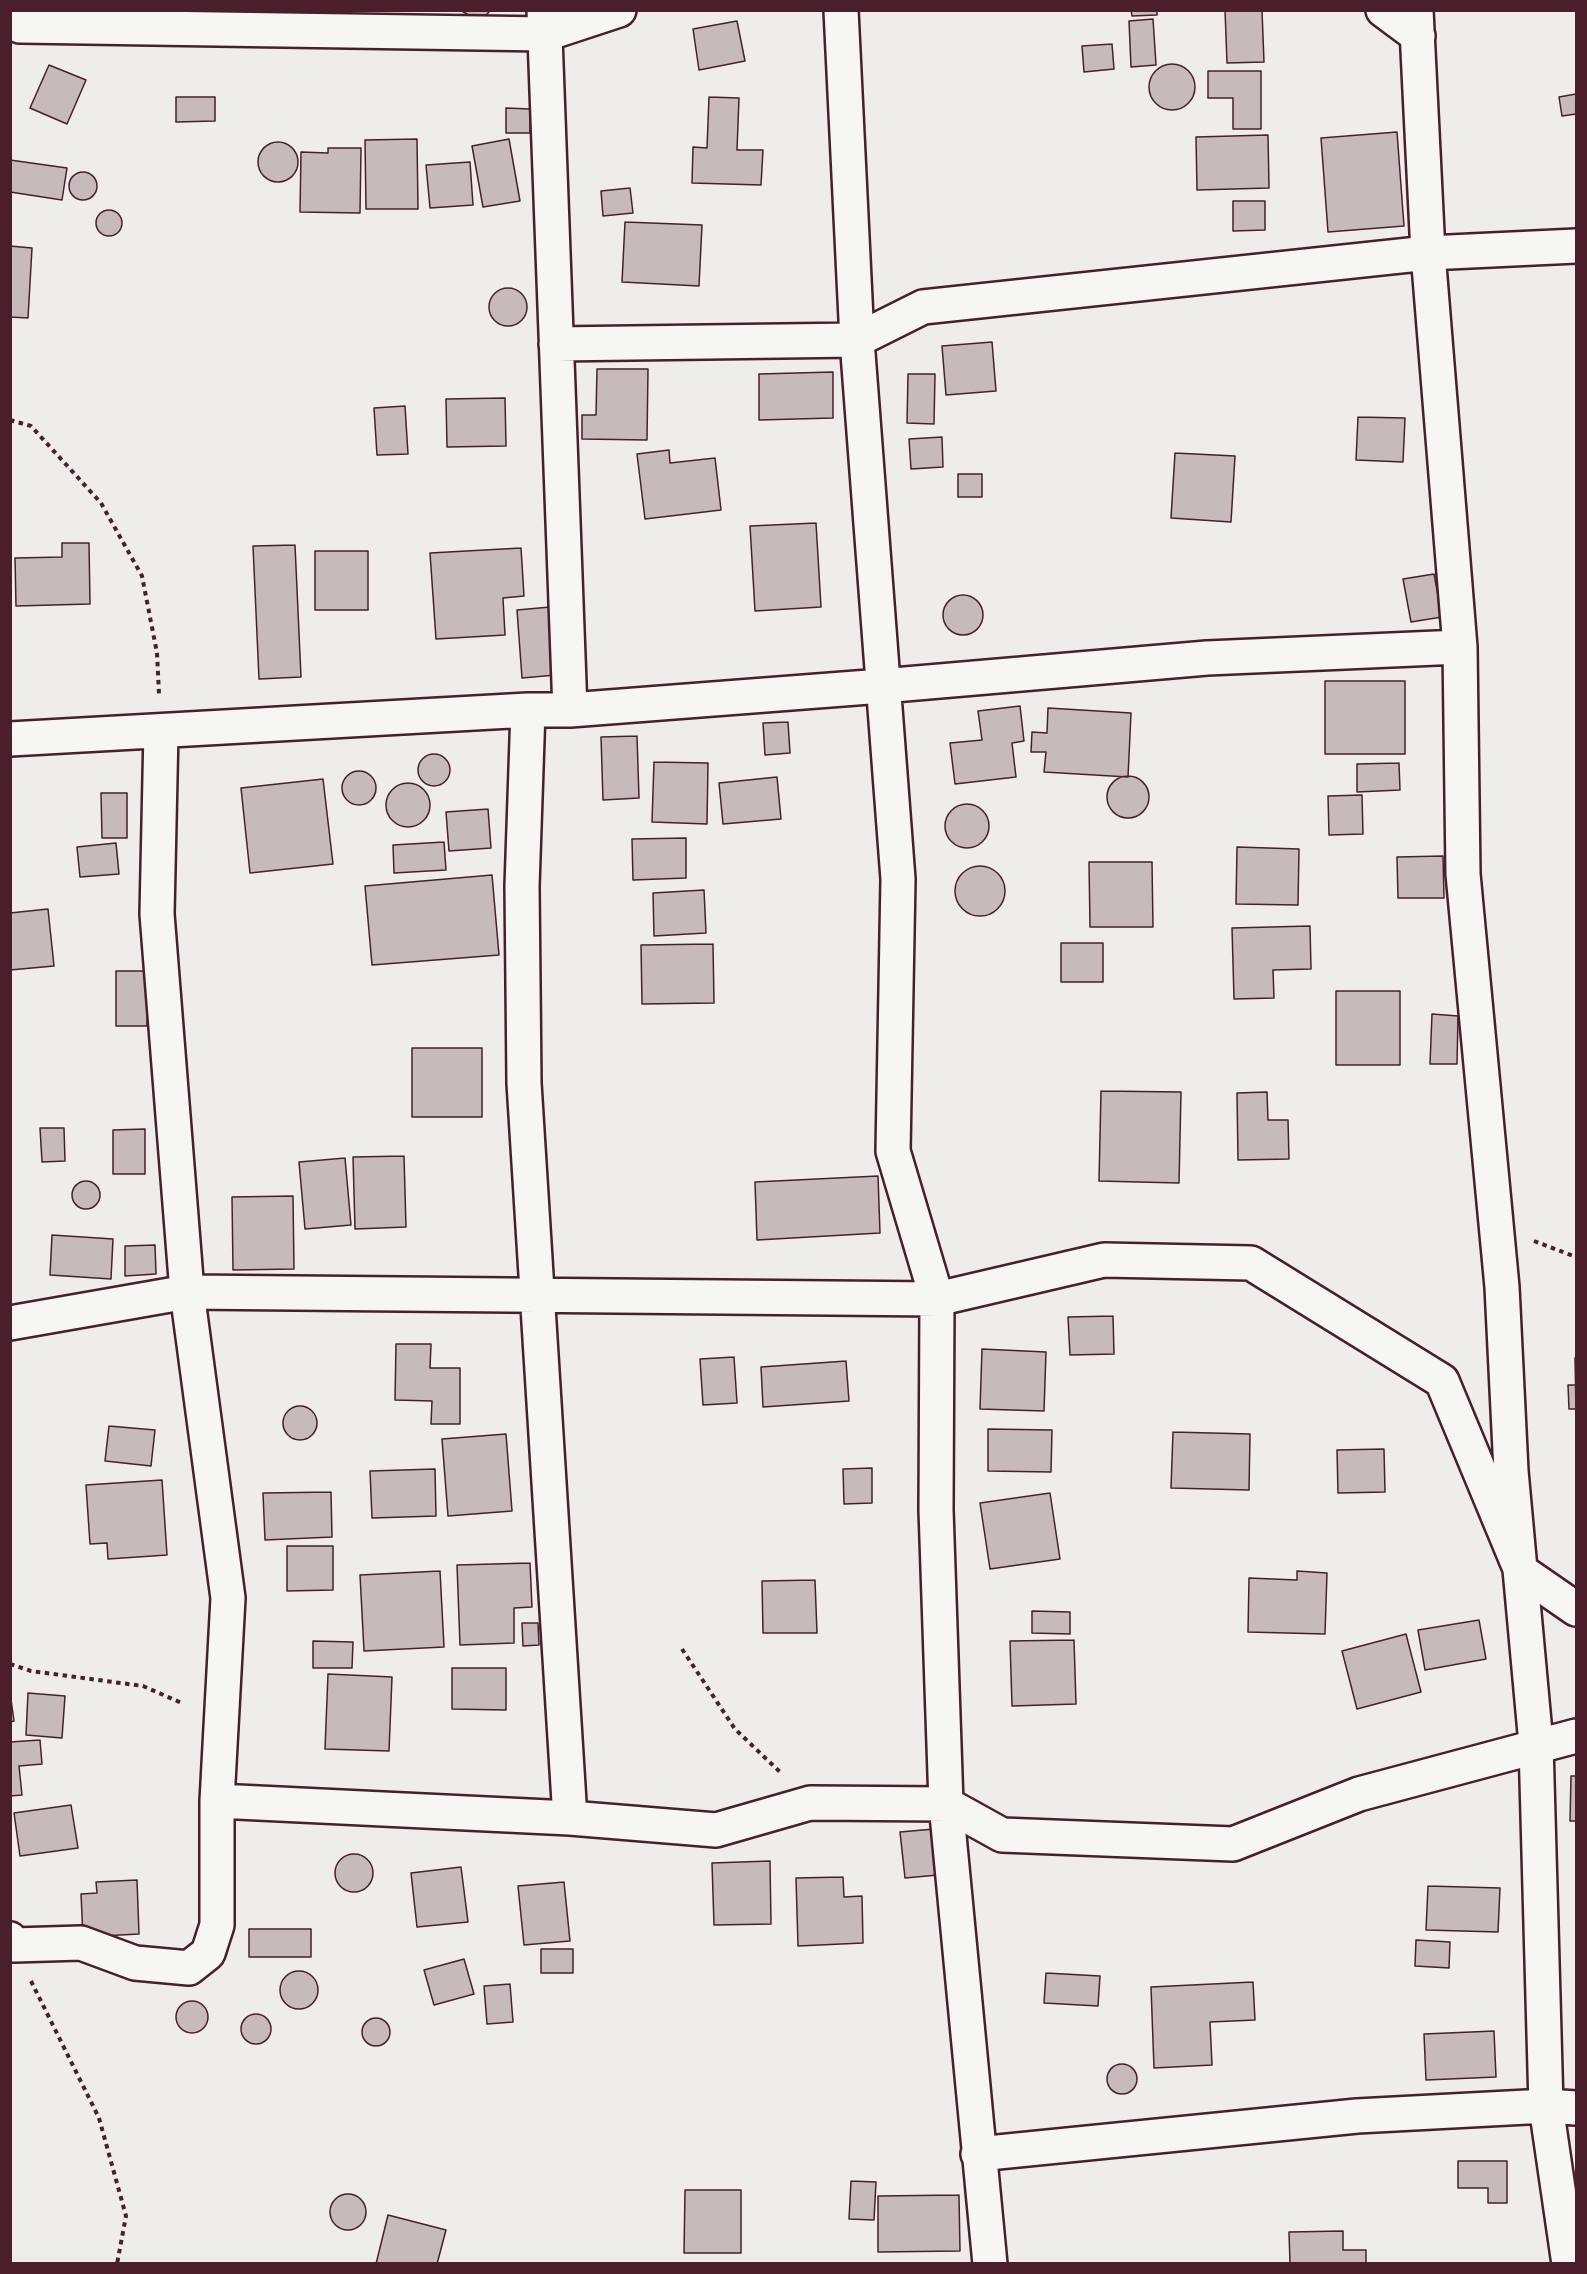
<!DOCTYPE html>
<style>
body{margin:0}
#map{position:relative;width:1587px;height:2274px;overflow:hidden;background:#efedea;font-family:Delius,sans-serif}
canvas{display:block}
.frame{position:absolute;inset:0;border:12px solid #4a1f2b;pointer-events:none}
</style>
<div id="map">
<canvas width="1587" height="2274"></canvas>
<div class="frame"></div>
</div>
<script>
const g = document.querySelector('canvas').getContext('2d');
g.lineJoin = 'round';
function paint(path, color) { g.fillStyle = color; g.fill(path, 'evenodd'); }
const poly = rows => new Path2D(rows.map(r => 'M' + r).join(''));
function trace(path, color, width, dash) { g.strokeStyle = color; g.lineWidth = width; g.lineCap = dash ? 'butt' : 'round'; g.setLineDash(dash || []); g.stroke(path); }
const building = poly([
 [460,10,491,10,485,16,474,18,460,10],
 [1131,10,1157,10,1157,15,1132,16,1131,10],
 [1225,10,1262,10,1264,62,1227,63,1225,10],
 [1153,19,1156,65,1131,67,1129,21,1153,19],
 [737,21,745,61,699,70,693,29,737,21],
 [1112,44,1114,69,1084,72,1082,46,1112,44],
 '1149 87a23 23 0 1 1 46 0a23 23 0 1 1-46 0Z',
 [49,65,86,80,67,124,30,108,49,65],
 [1208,71,1261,71,1261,129,1233,129,1233,98,1208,98,1208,71],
 [1576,94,1576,114,1562,116,1559,97,1576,94],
 [176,97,215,97,215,121,176,122,176,97],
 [709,97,739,98,737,150,763,150,761,185,692,183,693,147,707,148,709,97],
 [506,108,530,109,530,133,506,133,506,108],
 [1397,132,1404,226,1328,232,1321,138,1397,132],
 [1268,135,1269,188,1197,190,1196,137,1268,135],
 [417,139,418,209,366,209,365,140,417,139],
 [509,139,520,201,483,207,472,146,509,139],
 '258 162a20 20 0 1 1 40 0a20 20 0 1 1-40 0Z',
 [328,148,361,148,360,213,300,212,301,152,328,153,328,148],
 [10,160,67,168,62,200,10,192,10,160],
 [470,162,473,205,430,208,426,165,470,162],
 '69 186a14 14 0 1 1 28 0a14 14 0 1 1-28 0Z',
 [630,188,633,213,603,216,601,191,630,188],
 [1233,201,1265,201,1265,230,1233,231,1233,201],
 '96 223a13 13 0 1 1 26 0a13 13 0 1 1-26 0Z',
 [625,222,702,225,699,286,622,282,625,222],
 [10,246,32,248,28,318,10,317,10,246],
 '489 307a19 19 0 1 1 38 0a19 19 0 1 1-38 0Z',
 [992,342,996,391,946,395,942,346,992,342],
 [597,369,648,369,647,440,582,439,582,415,596,415,597,369],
 [833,372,833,418,759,420,759,374,833,372],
 [908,374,935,374,934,424,907,423,908,374],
 [505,398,506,446,447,447,446,399,505,398],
 [405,406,408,454,377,455,374,408,405,406],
 [1358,417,1405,418,1403,462,1356,460,1358,417],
 [942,437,943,467,911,469,909,439,942,437],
 [669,450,670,463,715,458,721,510,645,519,637,454,669,450],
 [1175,453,1235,456,1231,522,1171,518,1175,453],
 [958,474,982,474,982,497,958,497,958,474],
 [816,523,821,607,755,611,750,526,816,523],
 [62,543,89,543,90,604,16,606,15,558,62,557,62,543],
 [295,545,301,677,259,679,253,546,295,545],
 [521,548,524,596,503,598,505,635,436,639,430,553,521,548],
 [315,551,368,551,368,610,315,610,315,551],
 [1434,574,1442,617,1411,622,1403,579,1434,574],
 '943 615a20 20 0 1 1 40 0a20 20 0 1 1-40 0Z',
 [550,607,556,675,522,678,517,610,550,607],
 [1325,681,1405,681,1405,754,1325,754,1325,681],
 [1020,706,1024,741,1012,743,1016,777,955,784,950,743,982,740,978,711,1020,706],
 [1048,708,1131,713,1128,777,1044,772,1046,752,1031,752,1032,732,1047,733,1048,708],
 [788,722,790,753,765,755,763,723,788,722],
 [637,736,639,798,603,800,601,737,637,736],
 '418 770a16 16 0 1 1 32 0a16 16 0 1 1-32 0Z',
 [654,762,708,763,707,824,652,822,654,762],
 [1399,763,1400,790,1357,792,1357,764,1399,763],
 '342 788a17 17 0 1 1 34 0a17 17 0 1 1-34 0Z',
 '1107 797a21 21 0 1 1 42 0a21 21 0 1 1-42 0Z',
 [777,777,781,819,723,824,719,783,777,777],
 [323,779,333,864,250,873,241,788,323,779],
 '386 805a22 22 0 1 1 44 0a22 22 0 1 1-44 0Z',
 [101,793,127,793,127,838,102,838,101,793],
 [1362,795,1363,834,1329,835,1328,796,1362,795],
 '945 826a22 22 0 1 1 44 0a22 22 0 1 1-44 0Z',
 [488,809,491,848,449,851,446,812,488,809],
 [686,838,686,878,633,880,632,839,686,838],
 [444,842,446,870,394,873,393,845,444,842],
 [116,843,119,874,80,877,77,847,116,843],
 [1237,847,1299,849,1298,905,1236,904,1237,847],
 [1443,856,1444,898,1398,898,1397,857,1443,856],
 [1089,862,1152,862,1153,927,1090,927,1089,862],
 '955 891a25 25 0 1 1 50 0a25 25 0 1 1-50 0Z',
 [492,875,499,955,372,965,365,886,492,875],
 [704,890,706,933,654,936,653,893,704,890],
 [48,909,54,966,10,970,10,913,48,909],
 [1310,926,1311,969,1273,970,1274,998,1234,999,1232,928,1310,926],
 [1061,943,1103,943,1103,982,1061,982,1061,943],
 [713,944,714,1003,642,1004,641,945,713,944],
 [116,971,147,971,147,1026,116,1026,116,971],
 [1336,991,1400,991,1400,1065,1336,1065,1336,991],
 [1432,1014,1458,1016,1457,1064,1430,1064,1432,1014],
 [412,1048,482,1048,482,1117,412,1117,412,1048],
 [1101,1091,1181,1092,1179,1183,1099,1181,1101,1091],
 [1267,1092,1268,1120,1288,1120,1289,1159,1238,1160,1237,1093,1267,1092],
 [40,1128,64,1128,65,1161,42,1162,40,1128],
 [145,1129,145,1174,113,1174,113,1130,145,1129],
 [404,1156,406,1227,355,1229,353,1157,404,1156],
 [345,1158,351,1225,305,1229,299,1162,345,1158],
 [878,1176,880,1233,757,1240,755,1182,878,1176],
 '72 1195a14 14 0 1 1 28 0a14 14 0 1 1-28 0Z',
 [293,1196,294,1269,233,1270,232,1197,293,1196],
 [52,1235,113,1239,111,1279,50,1275,52,1235],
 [155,1245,156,1274,125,1276,125,1246,155,1245],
 [1113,1316,1114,1354,1070,1355,1068,1317,1113,1316],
 [396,1344,431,1344,430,1368,460,1368,460,1424,431,1424,432,1401,395,1400,396,1344],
 [982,1349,1046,1352,1044,1411,980,1409,982,1349],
 [734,1357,737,1403,703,1405,700,1359,734,1357],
 [1575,1358,1576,1409,1569,1409,1568,1385,1576,1385,1575,1358],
 [846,1361,849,1401,763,1407,761,1367,846,1361],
 '283 1423a17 17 0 1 1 34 0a17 17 0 1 1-34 0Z',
 [109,1426,155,1430,151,1466,105,1461,109,1426],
 [988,1429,1052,1430,1051,1472,988,1471,988,1429],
 [1173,1432,1250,1434,1249,1490,1171,1488,1173,1432],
 [506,1434,512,1511,448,1516,442,1439,506,1434],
 [1384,1449,1385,1492,1338,1493,1337,1450,1384,1449],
 [872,1468,872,1503,844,1504,843,1469,872,1468],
 [435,1469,436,1516,372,1518,370,1471,435,1469],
 [162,1480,167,1555,108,1559,107,1543,90,1544,86,1485,162,1480],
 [331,1492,332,1537,265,1540,263,1493,331,1492],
 [1050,1493,1060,1559,990,1569,980,1503,1050,1493],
 [287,1546,333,1546,333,1590,287,1591,287,1546],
 [530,1563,532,1607,514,1608,514,1643,460,1645,457,1565,530,1563],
 [440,1571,444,1647,364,1651,360,1575,440,1571],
 [1297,1571,1327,1573,1325,1634,1248,1632,1249,1578,1297,1580,1297,1571],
 [815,1580,817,1633,763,1633,762,1581,815,1580],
 [1032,1611,1070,1612,1070,1634,1032,1633,1032,1611],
 [1479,1620,1486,1659,1425,1670,1418,1630,1479,1620],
 [522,1623,538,1623,539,1645,523,1646,522,1623],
 [1406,1634,1421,1692,1357,1709,1342,1651,1406,1634],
 [1074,1640,1076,1704,1012,1706,1010,1641,1074,1640],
 [313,1641,353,1642,352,1668,313,1668,313,1641],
 [452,1668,506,1668,506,1710,452,1709,452,1668],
 [328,1674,392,1677,389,1751,325,1749,328,1674],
 [10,1692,14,1721,10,1722,10,1692],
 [28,1693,65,1696,62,1738,26,1735,28,1693],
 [40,1740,42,1764,19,1766,22,1795,10,1796,10,1742,40,1740],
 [1571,1776,1576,1776,1576,1821,1570,1821,1571,1776],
 [71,1805,78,1848,20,1856,14,1813,71,1805],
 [934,1829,938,1875,905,1878,900,1832,934,1829],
 '335 1873a19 19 0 1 1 38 0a19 19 0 1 1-38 0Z',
 [770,1861,771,1924,714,1925,712,1863,770,1861],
 [461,1867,468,1922,417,1927,411,1873,461,1867],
 [843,1877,844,1897,862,1896,863,1943,798,1946,796,1878,843,1877],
 [137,1880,139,1934,83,1937,81,1894,97,1893,96,1882,137,1880],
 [564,1882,570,1941,524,1945,518,1886,564,1882],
 [1428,1886,1500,1888,1498,1932,1426,1930,1428,1886],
 [249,1929,311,1929,311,1957,249,1957,249,1929],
 [1416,1940,1450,1942,1449,1968,1415,1966,1416,1940],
 [541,1949,573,1949,573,1973,541,1973,541,1949],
 [464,1959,474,1994,434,2005,424,1970,464,1959],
 '280 1990a19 19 0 1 1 38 0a19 19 0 1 1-38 0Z',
 [1046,1973,1100,1976,1098,2006,1044,2003,1046,1973],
 [1253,1982,1255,2020,1210,2022,1212,2065,1154,2068,1151,1987,1253,1982],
 [510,1984,513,2022,487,2024,484,1986,510,1984],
 '176 2017a16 16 0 1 1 32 0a16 16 0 1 1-32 0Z',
 '241 2029a15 15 0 1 1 30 0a15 15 0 1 1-30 0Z',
 '362 2032a14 14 0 1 1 28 0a14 14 0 1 1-28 0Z',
 [1494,2031,1496,2077,1426,2080,1424,2034,1494,2031],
 '1107 2079a15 15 0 1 1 30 0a15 15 0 1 1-30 0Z',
 [1458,2161,1507,2161,1507,2203,1488,2203,1488,2188,1458,2188,1458,2161],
 [851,2181,876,2182,874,2220,849,2219,851,2181],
 [685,2190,741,2190,741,2253,684,2253,685,2190],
 '330 2212a18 18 0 1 1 36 0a18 18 0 1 1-36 0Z',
 [959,2195,960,2251,878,2252,878,2196,959,2195],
 [388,2215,446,2230,437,2264,376,2264,388,2215],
 [1343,2231,1343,2250,1366,2250,1366,2264,1290,2264,1289,2232,1343,2231]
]);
paint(building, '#c6babb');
trace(building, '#4a1f2b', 1.5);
const minor = poly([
 [544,10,570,710],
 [841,10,857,340,898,879,893,1151,937,1299,936,1510,946,1804,990,2264],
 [1383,10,1418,36],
 [1416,10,1428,253,1460,647,1463,874,1502,1287,1511,1471,1536,1744,1546,2106,1569,2264],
 [20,26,546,34,619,10],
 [556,344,857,340,923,307,1428,253,1576,246],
 [528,710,522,886,524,1083,570,1818],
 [10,739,528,710,570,710,882,686,1207,658,1460,647],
 [10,1323,187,1292,937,1299,1104,1260,1251,1263,1442,1381,1521,1571,1576,1609],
 [217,1801,570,1818,716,1830,810,1803,946,1804,1002,1835,1233,1844,1359,1794,1576,1736],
 [10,1939,14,1945,81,1943,135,1963,189,1968,208,1953,217,1925,217,1801,228,1598,187,1292,157,914,161,731],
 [978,2154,1357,2116,1546,2106,1576,2108]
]);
trace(minor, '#4a1f2b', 38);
trace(poly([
 [10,420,31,426,101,503,142,576,157,653,159,694],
 [1534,1241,1576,1257],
 [682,1649,735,1729,780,1772],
 [10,1664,31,1671,143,1686,184,1704],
 [31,1981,99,2118,126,2216,117,2264]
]), '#4a1f2b', 4, [4.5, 4.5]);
trace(minor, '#f6f6f2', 33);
</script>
